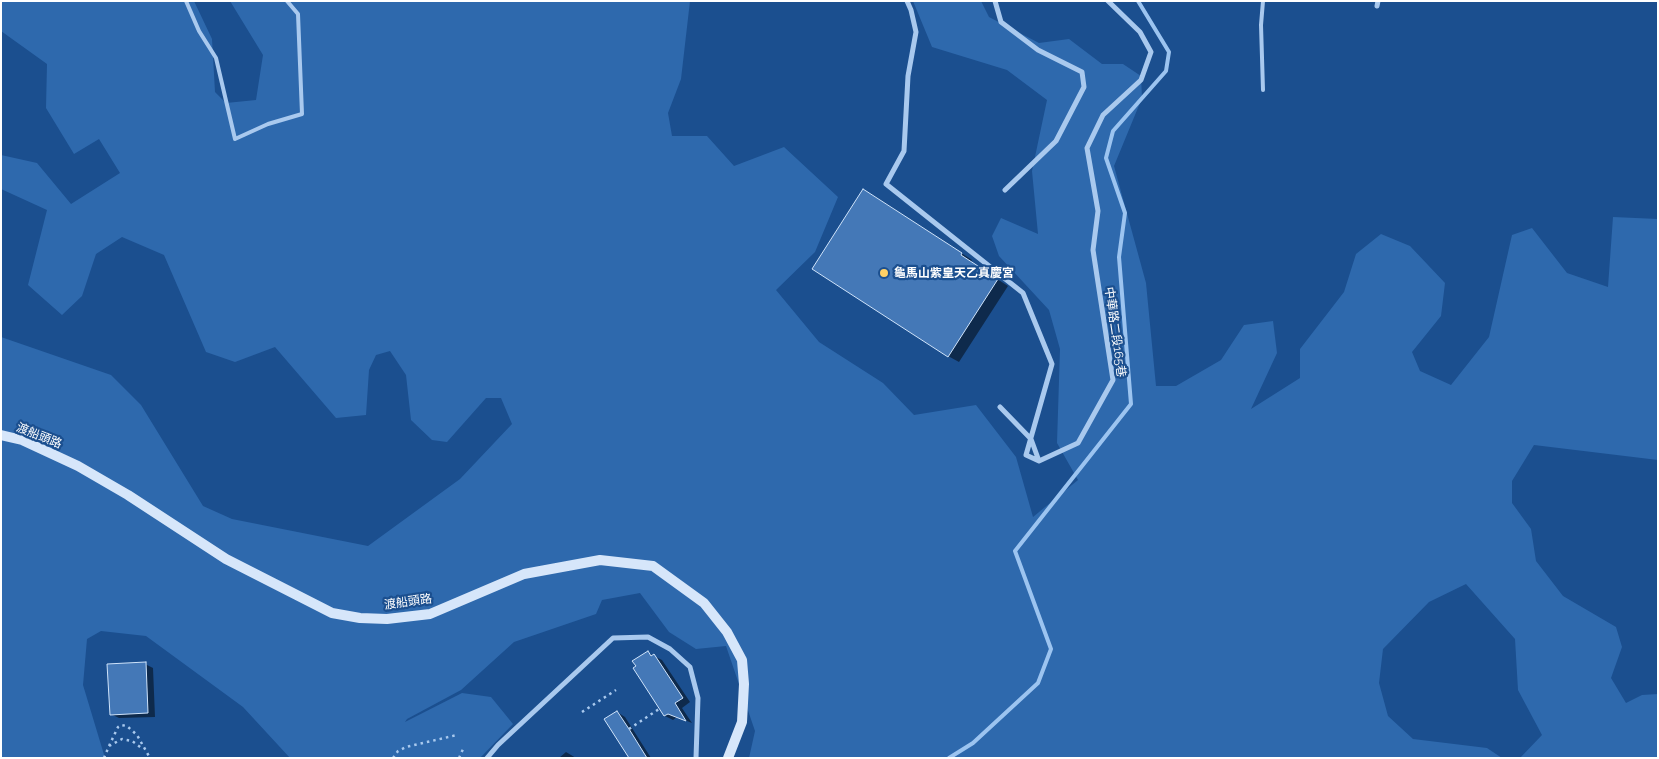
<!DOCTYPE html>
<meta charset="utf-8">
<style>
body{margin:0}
#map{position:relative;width:1659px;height:759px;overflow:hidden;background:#1b4f8f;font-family:Raleway,sans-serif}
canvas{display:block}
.frame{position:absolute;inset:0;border:2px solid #fff;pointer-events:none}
</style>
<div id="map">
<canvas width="1659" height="759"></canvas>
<div class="frame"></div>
</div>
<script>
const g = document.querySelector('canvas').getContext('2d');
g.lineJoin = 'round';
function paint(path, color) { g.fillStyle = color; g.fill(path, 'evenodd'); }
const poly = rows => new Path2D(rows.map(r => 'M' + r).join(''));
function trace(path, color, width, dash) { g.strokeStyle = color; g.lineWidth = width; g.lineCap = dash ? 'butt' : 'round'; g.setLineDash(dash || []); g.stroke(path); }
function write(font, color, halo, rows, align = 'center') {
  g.font = font + ' Raleway,"Noto Sans TC",sans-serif'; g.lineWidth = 4.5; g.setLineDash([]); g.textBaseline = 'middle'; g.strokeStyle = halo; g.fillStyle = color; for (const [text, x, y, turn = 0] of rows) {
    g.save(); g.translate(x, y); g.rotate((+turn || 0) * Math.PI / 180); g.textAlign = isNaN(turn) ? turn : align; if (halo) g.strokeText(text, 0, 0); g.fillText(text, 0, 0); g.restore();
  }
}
paint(poly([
 [1,1,194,1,212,39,215,92,226,103,256,100,263,55,230,1,690,1,681,79,668,113,672,136,707,136,734,166,784,147,838,197,815,252,776,290,819,342,883,383,914,415,976,405,1016,457,1033,517,1078,480,1057,443,1060,349,1049,310,999,256,992,236,1001,218,1038,234,1032,171,1047,100,1007,70,932,47,913,1,981,1,989,17,1039,43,1069,39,1102,64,1123,64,1141,76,1142,98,1114,166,1146,283,1156,386,1176,386,1221,360,1244,325,1273,321,1277,353,1251,409,1300,378,1300,349,1344,292,1356,254,1381,234,1410,246,1445,283,1441,316,1412,352,1420,371,1451,385,1489,337,1512,235,1532,228,1567,273,1608,287,1613,217,1658,219,1658,460,1534,445,1512,481,1512,503,1531,529,1536,561,1563,596,1616,627,1622,647,1611,678,1626,703,1642,695,1658,694,1658,758,1520,758,1542,735,1518,690,1515,639,1466,584,1429,602,1383,649,1379,683,1388,716,1413,739,1487,748,1502,758,749,758,755,731,726,646,696,649,669,632,640,593,602,600,596,614,514,642,461,690,407,719,405,722,462,693,491,697,513,724,480,758,290,758,243,707,146,636,101,631,87,639,83,685,105,758,1,758,1,337,111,375,141,405,203,506,232,519,368,546,460,479,512,424,501,398,486,398,447,442,432,440,411,420,406,375,390,351,376,355,369,370,366,415,336,418,275,347,235,362,206,352,164,255,122,237,96,254,82,296,62,315,28,285,47,210,1,189,1,155,37,163,71,204,120,173,99,139,74,154,46,108,47,64,1,31]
]), '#2e69ad');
paint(poly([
 [874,196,972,260,971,262,1008,286,959,362,948,356],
 [648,653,662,660,690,702,682,708,692,723,677,717,673,720,665,716],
 [145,664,153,668,155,717,119,718,111,714],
 [617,712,625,717,651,758,631,758],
 [566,752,576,758,559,758]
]), '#0007');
trace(poly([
 [949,758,973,743,1038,683,1051,649,1015,551,1131,404,1119,257,1125,213,1106,158,1113,131,1166,71,1169,52,1138,1]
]), '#9cc4f0', 4);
const building = poly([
 [863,189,962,253,961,255,998,279,948,357,812,269,863,189],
 [648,651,651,656,654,654,683,698,675,703,686,721,668,714,664,716,633,668,636,666,632,661,648,651],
 [146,662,148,713,110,715,107,664,146,662],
 [617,711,629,729,647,758,629,758,604,719,617,711]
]);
paint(building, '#4478b7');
trace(building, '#cfe3fa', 1);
trace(poly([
 [582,712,616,690],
 [629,729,659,709],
 [109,746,118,727,121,725,127,726,137,735,150,758],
 [104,758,109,746,122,739,132,741,143,749],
 [393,758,398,751,406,747,457,735],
 [459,758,464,747]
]), '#a9c9ee', 2.5, [2.5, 4]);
trace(poly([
 [186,1,199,31,216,58,235,139,268,124,302,114,298,14,287,1],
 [1263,1,1261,25,1263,90]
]), '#a9c9ee', 4);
trace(poly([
 [907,1,911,10,916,32,908,76,904,151,886,184,1023,293,1052,364,1026,455,1039,461,1078,443,1113,380,1093,250,1098,211,1087,148,1103,115,1141,80,1151,52,1140,32,1108,1],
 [995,1,1001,22,1038,50,1082,72,1084,87,1056,141,1005,190],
 [1377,6,1378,1],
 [1000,407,1031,439,1039,461],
 [487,758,498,745,613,638,648,637,670,649,690,667,698,698,696,758]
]), '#a9c9ee', 5);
trace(poly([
 [1,435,22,440,78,466,128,495,226,559,332,613,360,618,387,619,430,614,524,574,600,560,653,566,704,603,727,632,742,660,744,684,742,722,728,758]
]), '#d6e6fa', 10);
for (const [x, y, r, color] of [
 [884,273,5,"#ffd166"]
]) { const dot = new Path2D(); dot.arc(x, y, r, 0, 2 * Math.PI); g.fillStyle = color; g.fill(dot); trace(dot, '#1b4f8f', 2); }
write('bold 12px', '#fff', '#1b4f8f', [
 ["龜馬山紫皇天乙真慶宮",894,273]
], 'left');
write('12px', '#fff', '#1b4f8f', [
 ["中華路二段165巷",1115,332,82],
 ["渡船頭路",39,436,22],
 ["渡船頭路",408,602,-8]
]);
</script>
